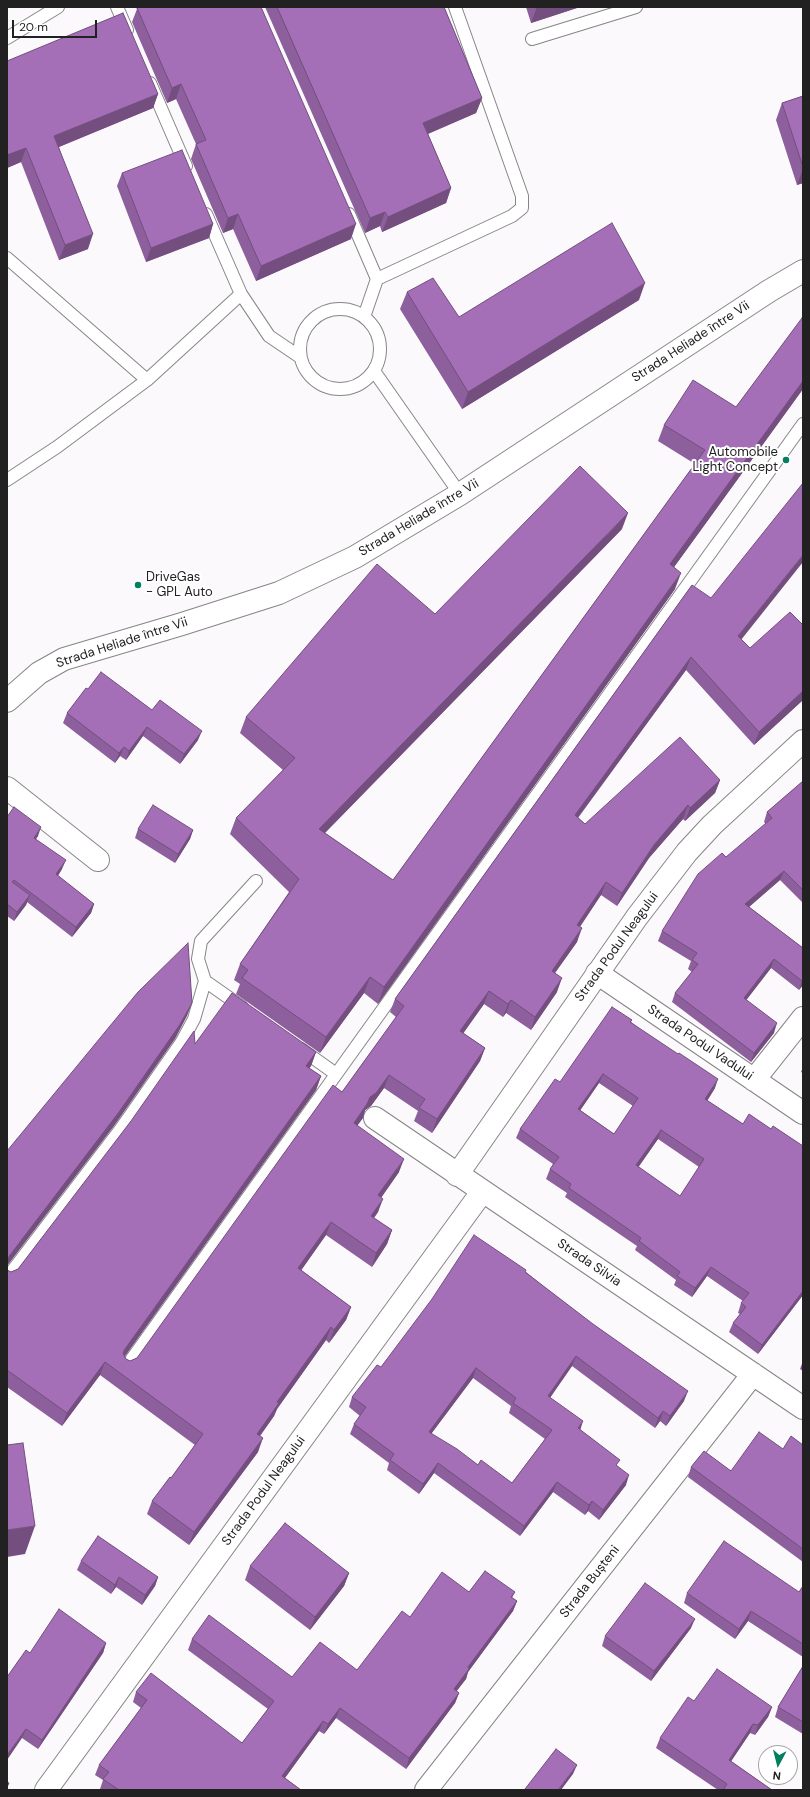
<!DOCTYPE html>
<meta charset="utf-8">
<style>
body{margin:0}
#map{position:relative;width:810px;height:1797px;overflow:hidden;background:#fbf9fc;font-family:"DM Sans",sans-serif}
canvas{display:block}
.frame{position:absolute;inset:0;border:8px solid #222122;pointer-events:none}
.north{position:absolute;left:758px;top:1745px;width:40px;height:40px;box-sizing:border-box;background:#fff;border:1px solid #a7a6a7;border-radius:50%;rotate:187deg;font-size:11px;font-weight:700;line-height:16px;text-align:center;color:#222122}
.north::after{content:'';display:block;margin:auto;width:14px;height:18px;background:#027f5e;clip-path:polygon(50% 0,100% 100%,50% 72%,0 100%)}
.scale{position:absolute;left:12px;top:20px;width:85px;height:18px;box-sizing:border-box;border:2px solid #222122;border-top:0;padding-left:5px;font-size:12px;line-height:14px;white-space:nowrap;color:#222122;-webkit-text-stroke:3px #fff;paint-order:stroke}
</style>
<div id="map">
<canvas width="810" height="1797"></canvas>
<div class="frame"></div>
<div class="north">N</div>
<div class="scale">20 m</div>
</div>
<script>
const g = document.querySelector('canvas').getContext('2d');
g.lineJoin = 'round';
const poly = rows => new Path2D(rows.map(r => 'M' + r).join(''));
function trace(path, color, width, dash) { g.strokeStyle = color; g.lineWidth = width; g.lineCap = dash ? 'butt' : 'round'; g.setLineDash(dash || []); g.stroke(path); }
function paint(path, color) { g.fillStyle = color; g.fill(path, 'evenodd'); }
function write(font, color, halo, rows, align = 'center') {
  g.font = font + ' "DM Sans",sans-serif'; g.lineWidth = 4; g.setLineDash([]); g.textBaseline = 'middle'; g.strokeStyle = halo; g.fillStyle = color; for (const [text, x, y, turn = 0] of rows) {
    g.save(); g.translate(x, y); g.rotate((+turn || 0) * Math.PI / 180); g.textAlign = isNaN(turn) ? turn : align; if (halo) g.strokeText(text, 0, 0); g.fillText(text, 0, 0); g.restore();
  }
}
const lane = poly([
 [117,7,127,30],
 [7,38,58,7],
 [532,39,636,7],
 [150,83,186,166],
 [206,214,241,294,269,336,300,357],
 [349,214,377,279],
 [7,258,147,380],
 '300 349a40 40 0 1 1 80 0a40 40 0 1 1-80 0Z',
 [364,317,377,279,512,216,522,208,522,196,455,7],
 [374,371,460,494],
 [7,480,57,447,147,380,241,294],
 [205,981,242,1007],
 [301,1049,336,1074],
 [7,1278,120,1130,181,1043,194,1019,205,981,198,959,201,941,256,881],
 [126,1367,803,424]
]);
const street = poly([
 [7,788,98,860],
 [597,973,803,1113],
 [754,1080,803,1018],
 [375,1118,803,1408],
 [457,1175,637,917,687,852,712,825,803,741],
 [46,1790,482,1192],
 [426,1790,753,1374]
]);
const secondary = poly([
 [7,701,39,673,64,659,182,624,279,593,355,557,460,494,769,291,803,271]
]);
trace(lane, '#878588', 14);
trace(street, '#878588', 24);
trace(secondary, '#878588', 24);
trace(lane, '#fff', 12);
trace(street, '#fff', 22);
trace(secondary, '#fff', 22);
paint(poly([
 [136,7,261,7,351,239,256,281,233,229,223,233,191,159,196,144,176,99,167,103,132,22,137,9],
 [265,7,444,7,482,98,476,113,428,134,451,188,446,203,382,232,380,226,365,233],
 [526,7,580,7,531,23],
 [7,61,158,94,153,108,59,147,88,249,59,260,21,162,7,168],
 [803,96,803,183,797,185,776,120,782,103],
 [122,173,213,224,209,238,146,262,117,186],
 [407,292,459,317,639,300,462,409,400,309],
 [803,319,803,389,674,567,675,589,378,1004,364,993,320,1053,236,994,240,984,234,980,240,964,289,892,230,834,236,818,283,770,240,733,246,717,435,614,622,529,325,833,393,880,695,464,658,441,664,425,736,407],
 [692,585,741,640,750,648,803,625,803,700,754,745,686,670,578,818,585,824,720,780,715,793,685,821,683,819,649,858,617,906,601,895,580,927,577,942,555,973,557,992,531,1030,506,1013,503,1017,484,1004,463,1033,485,1048,480,1061,432,1133,414,1121,418,1111,384,1088,371,1106,365,1110,363,1118,357,1125,399,1172,381,1198,378,1212,374,1218,392,1230,387,1244,372,1267,326,1235,301,1270,351,1307,346,1320,329,1343,326,1340,277,1409,274,1416,260,1436,258,1452,189,1545,147,1514,152,1501,171,1478,195,1445,100,1375,62,1426,7,1387,7,1270,11,1272,18,1269,195,1044,316,1052,311,1066,309,1068,321,1076,316,1090,125,1356,126,1359,130,1361,137,1358,342,1092,396,1017,390,1012,395,999],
 [88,689,152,710,198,740,180,764,143,736,126,760,120,756,115,763,63,723,67,713],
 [803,781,803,903,780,880,749,907,803,948,803,985,799,990,771,968,746,1000,774,1033,751,1062,672,1002,675,993,692,972,688,969,691,961,658,941,662,931,766,824,764,822,767,812],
 [7,817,38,836,36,839,62,869,58,876,94,904,91,913,72,937,27,902,26,905,14,921,7,916],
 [138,829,193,830,190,839,175,863,135,838],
 [632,1020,631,1022,715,1088,707,1101,743,1124,771,1129,803,1146,803,1295,758,1354,729,1332,733,1323,740,1314,738,1313,741,1303,743,1301,707,1276,692,1297,674,1285,676,1280,635,1250,637,1246,565,1197,567,1193,546,1179,550,1169,553,1164,516,1138,520,1129,560,1082],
 [599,1083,633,1106,614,1134,580,1110],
 [658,1139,699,1167,680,1196,638,1167],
 [803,1067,803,1073,801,1072],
 [526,1272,684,1401,666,1426,660,1421,655,1428,572,1366,550,1398,580,1430,618,1467,626,1485,599,1520,588,1511,585,1515,553,1492,520,1536,434,1473,419,1494,387,1470,389,1463,350,1434,354,1424,360,1416,349,1407,352,1397,381,1367],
 [473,1378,511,1406,509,1413,545,1439,512,1483,478,1465,431,1434],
 [803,1361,803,1371,800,1369],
 [803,1445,803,1562,688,1477,691,1467,731,1471,783,1449],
 [81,1561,158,1577,155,1586,142,1605,116,1587,111,1594,77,1570],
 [250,1566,349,1573,344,1586,310,1630,245,1580],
 [803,1586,803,1657,748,1621,735,1639,684,1603,687,1593,799,1592],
 [469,1592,515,1592,512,1598,517,1601,513,1611,468,1672,466,1679,456,1691,459,1693,455,1703,406,1769,336,1718,324,1734,319,1731,285,1778,301,1790,101,1790,100,1789,103,1780,95,1775,99,1765,141,1708,133,1702,136,1692,242,1743,268,1709,188,1650,192,1639,292,1677,357,1670,410,1617],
 [691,1628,651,1681,602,1646,605,1636],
 [106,1643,103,1653,38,1749,22,1738,30,1653],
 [803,1666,803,1734,775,1717,778,1707],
 [772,1707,768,1717,755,1735,750,1733,731,1761,772,1790,718,1790,656,1748,660,1738]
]), '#8d5f9d');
paint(poly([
 [537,7,580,7,531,23],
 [181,84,176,99,167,103,172,88],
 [158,94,153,108,49,151,54,136],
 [482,98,476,113,418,138,423,123],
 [26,148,21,162,7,168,7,155],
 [803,169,803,183,797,185],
 [451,188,446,203,382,232,388,217],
 [385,212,380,226,365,233,370,218],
 [238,214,233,229,223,233,228,218],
 [213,224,209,238,146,262,151,248],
 [356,224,351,239,256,281,261,266],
 [93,234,88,249,59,260,65,245],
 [645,283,639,300,462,409,468,392],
 [803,381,803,389,664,581,670,564],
 [628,513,622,529,313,845,319,829],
 [803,555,803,562,733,650,738,636],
 [681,573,675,589,378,1004,384,987],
 [691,657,686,670,570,828,575,815],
 [803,691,803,700,754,745,759,732],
 [147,727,143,736,126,760,129,751],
 [202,731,198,740,180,764,184,754],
 [124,747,120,756,115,763,119,753],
 [720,780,715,793,685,821,690,808],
 [688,805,683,819,649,858,617,906,622,893,654,845],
 [41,827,38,836,30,847,34,838],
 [193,830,190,839,175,863,178,854],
 [66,860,62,869,52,884,56,874],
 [784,871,780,880,742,913,745,904],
 [606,882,601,895,572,938,577,925],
 [30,895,26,905,14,921,17,912],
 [94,904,91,913,72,937,76,927],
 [582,928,577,942,547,984,552,971],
 [774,959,771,968,741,1007,744,998],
 [370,977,364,993,320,1053,326,1037],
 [562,978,557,992,531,1030,535,1017],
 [803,980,803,985,799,990,802,981],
 [489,991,484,1004,455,1045,460,1031],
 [511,1000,506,1013,503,1017,508,1004],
 [192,1003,187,1016,175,1039,114,1126,7,1266,7,1259],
 [777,1023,774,1033,751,1062,754,1053],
 [485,1048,480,1061,432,1133,437,1119],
 [316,1052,311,1066,301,1079,306,1066],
 [603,1074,599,1083,575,1118,578,1109],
 [389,1075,384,1088,371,1106,365,1110,363,1118,349,1137,354,1123,370,1097],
 [321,1076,316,1090,120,1363,125,1349],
 [718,1079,715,1088,702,1109,705,1099],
 [661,1130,658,1139,633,1175,636,1165],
 [404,1159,399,1172,373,1209,378,1195],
 [383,1199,378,1212,366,1229,371,1216],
 [331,1222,326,1235,293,1282,298,1268],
 [392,1230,387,1244,372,1267,376,1253],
 [711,1267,707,1276,692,1297,695,1288],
 [803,1291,803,1295,758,1354,762,1345],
 [351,1307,346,1320,329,1343,334,1330],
 [331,1327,326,1340,277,1409,274,1416,252,1447,257,1434,277,1402],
 [576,1356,572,1366,544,1406,548,1396],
 [105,1362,100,1375,62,1426,67,1413],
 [476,1368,473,1378,425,1442,429,1432],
 [688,1391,684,1401,666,1426,670,1416],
 [663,1411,660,1421,655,1428,658,1418],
 [583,1421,580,1431,578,1428],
 [263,1438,258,1452,189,1545,194,1532],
 [438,1463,434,1473,419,1494,423,1484],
 [629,1475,626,1485,599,1520,603,1510],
 [557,1482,553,1492,520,1536,524,1526],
 [592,1501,588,1511,585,1515,589,1505],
 [35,1526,25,1554,7,1557,7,1530],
 [349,1573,344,1586,310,1630,315,1617],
 [119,1577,116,1587,111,1594,115,1585],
 [158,1577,155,1586,142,1605,145,1595],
 [517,1601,513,1611,468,1672,466,1679,450,1700,454,1689,468,1667],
 [751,1611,748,1621,735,1639,739,1629],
 [695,1619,691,1628,651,1681,654,1671],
 [106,1643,103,1653,38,1749,42,1740],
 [459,1693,455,1703,406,1769,409,1758],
 [772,1707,768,1717,755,1735,758,1725],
 [340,1708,336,1718,324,1734,328,1724],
 [323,1721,319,1731,279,1786,282,1776],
 [753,1724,750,1733,726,1769,729,1760],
 [26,1729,22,1738,7,1760,7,1755],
 [577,1765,573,1774,561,1790,558,1790]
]), '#734e7f');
const building = poly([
 [139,7,261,7,356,224,261,266,238,214,228,218,196,144,206,140,181,84,172,88,137,8,139,7],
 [277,7,444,7,482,98,423,123,451,188,388,217,385,212,370,218,277,7],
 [123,13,158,94,54,136,93,234,65,245,26,148,7,155,7,61,123,13],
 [803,96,803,167,782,103,803,96],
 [182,150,213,224,151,248,122,173,182,150],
 [612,223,645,283,468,392,407,292,433,278,459,317,612,223],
 [802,318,803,319,803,381,670,564,681,573,384,987,370,977,326,1037,242,978,248,970,240,964,299,879,236,818,295,758,246,717,377,564,435,614,580,466,628,513,319,829,393,880,705,450,664,425,693,380,736,407,802,318],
 [803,483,803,555,738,636,750,648,790,612,803,625,803,691,759,732,691,657,575,815,585,824,680,737,720,780,690,808,688,805,654,845,622,893,606,882,577,925,582,928,552,971,562,978,535,1017,511,1000,508,1004,489,991,460,1031,485,1048,437,1119,419,1108,425,1099,389,1075,376,1093,370,1097,367,1104,354,1123,404,1159,378,1195,383,1199,371,1216,392,1230,376,1253,331,1222,298,1268,351,1307,334,1330,331,1327,277,1402,279,1403,257,1434,263,1438,194,1532,152,1501,170,1477,171,1478,203,1434,105,1362,67,1413,7,1370,7,1270,11,1272,18,1269,131,1121,194,1031,195,1044,232,993,316,1052,306,1066,321,1076,125,1349,123,1353,126,1359,130,1361,137,1358,333,1085,342,1092,404,1006,395,999,692,585,711,598,803,483],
 [101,672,152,710,160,700,202,731,184,754,147,727,129,751,124,747,119,753,67,713,86,688,88,689,101,672],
 [803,781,803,890,784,871,745,904,803,948,803,980,802,981,774,959,744,998,777,1023,754,1053,675,993,698,964,692,960,697,953,662,931,698,874,722,853,726,857,772,818,767,812,803,781],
 [153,805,193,830,178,854,138,829,153,805],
 [14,807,41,827,34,838,66,860,56,874,94,904,76,927,14,880,12,882,30,895,17,912,7,904,7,817,14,807],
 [188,943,192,1003,179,1026,119,1112,7,1259,7,1151,138,992,188,943],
 [612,1007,632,1020,630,1022,678,1054,679,1053,718,1079,705,1099,743,1124,749,1114,771,1129,773,1126,803,1146,803,1291,762,1345,733,1323,746,1307,741,1303,749,1293,711,1267,695,1288,677,1276,680,1272,639,1241,641,1238,569,1188,571,1184,550,1169,559,1157,520,1129,555,1079,560,1082,612,1007],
 [603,1074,638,1098,614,1134,578,1109,603,1074],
 [661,1130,704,1159,680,1196,636,1165,661,1130],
 [474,1235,526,1270,525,1272,593,1324,688,1391,670,1416,663,1411,658,1418,576,1356,548,1396,583,1421,578,1428,620,1460,616,1465,629,1475,603,1510,592,1501,589,1505,557,1482,524,1526,438,1463,423,1484,390,1460,394,1454,354,1424,366,1407,352,1397,377,1365,381,1367,432,1299,474,1235],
 [476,1368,516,1398,513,1403,552,1430,512,1483,481,1460,478,1465,457,1449,429,1432,476,1368],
 [759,1432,783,1449,791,1436,803,1445,803,1549,691,1467,704,1451,731,1471,759,1432],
 [23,1443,35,1526,7,1530,7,1445,23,1443],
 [285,1523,349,1573,315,1617,250,1566,285,1523],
 [98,1536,158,1577,145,1595,119,1577,115,1585,81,1561,98,1536],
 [724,1541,799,1592,803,1586,803,1644,751,1611,739,1629,687,1593,724,1541],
 [485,1571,515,1592,511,1597,517,1601,468,1667,469,1669,454,1689,459,1693,409,1758,340,1708,328,1724,323,1721,282,1776,301,1790,119,1790,103,1779,109,1772,99,1765,147,1700,136,1692,151,1673,242,1743,274,1701,192,1639,209,1615,292,1677,320,1642,357,1670,402,1611,410,1617,442,1572,469,1592,485,1571],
 [645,1583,695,1619,654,1671,605,1636,645,1583],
 [59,1609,106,1643,42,1740,26,1729,7,1755,7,1677,26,1650,30,1653,59,1609],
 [803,1666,803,1722,778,1707,803,1666],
 [717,1669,772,1707,758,1725,753,1724,729,1760,772,1790,723,1790,727,1784,660,1738,688,1697,694,1701,717,1669],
 [556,1749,577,1765,558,1790,527,1790,525,1789,556,1749],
 [7,1782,9,1783,7,1787,7,1782]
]);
paint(building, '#a46fb6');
trace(building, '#734e7f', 1);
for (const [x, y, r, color] of [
 [786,460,4,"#027f5e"],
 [138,585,4,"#027f5e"]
]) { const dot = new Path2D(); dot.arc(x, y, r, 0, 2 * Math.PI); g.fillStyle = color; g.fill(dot); trace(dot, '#fff', 1.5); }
write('13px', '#222122', '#fff', [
 ["Strada Heliade între Vii",691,342,-33],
 ["Strada Heliade între Vii",419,518,-31],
 ["Strada Heliade între Vii",122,643,-18],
 ["Strada Podul Neagului",617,947,-54],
 ["Strada Podul Vadului",700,1043,34],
 ["Strada Silvia",589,1263,34],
 ["Strada Podul Neagului",264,1491,-54],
 ["Strada Bușteni",590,1582,-52]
]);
write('13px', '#222122', '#fff', [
 ["Automobile",778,453],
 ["Light Concept",778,468],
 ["DriveGas",146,578,"left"],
 ["- GPL Auto",146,593,"left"]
], 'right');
</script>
